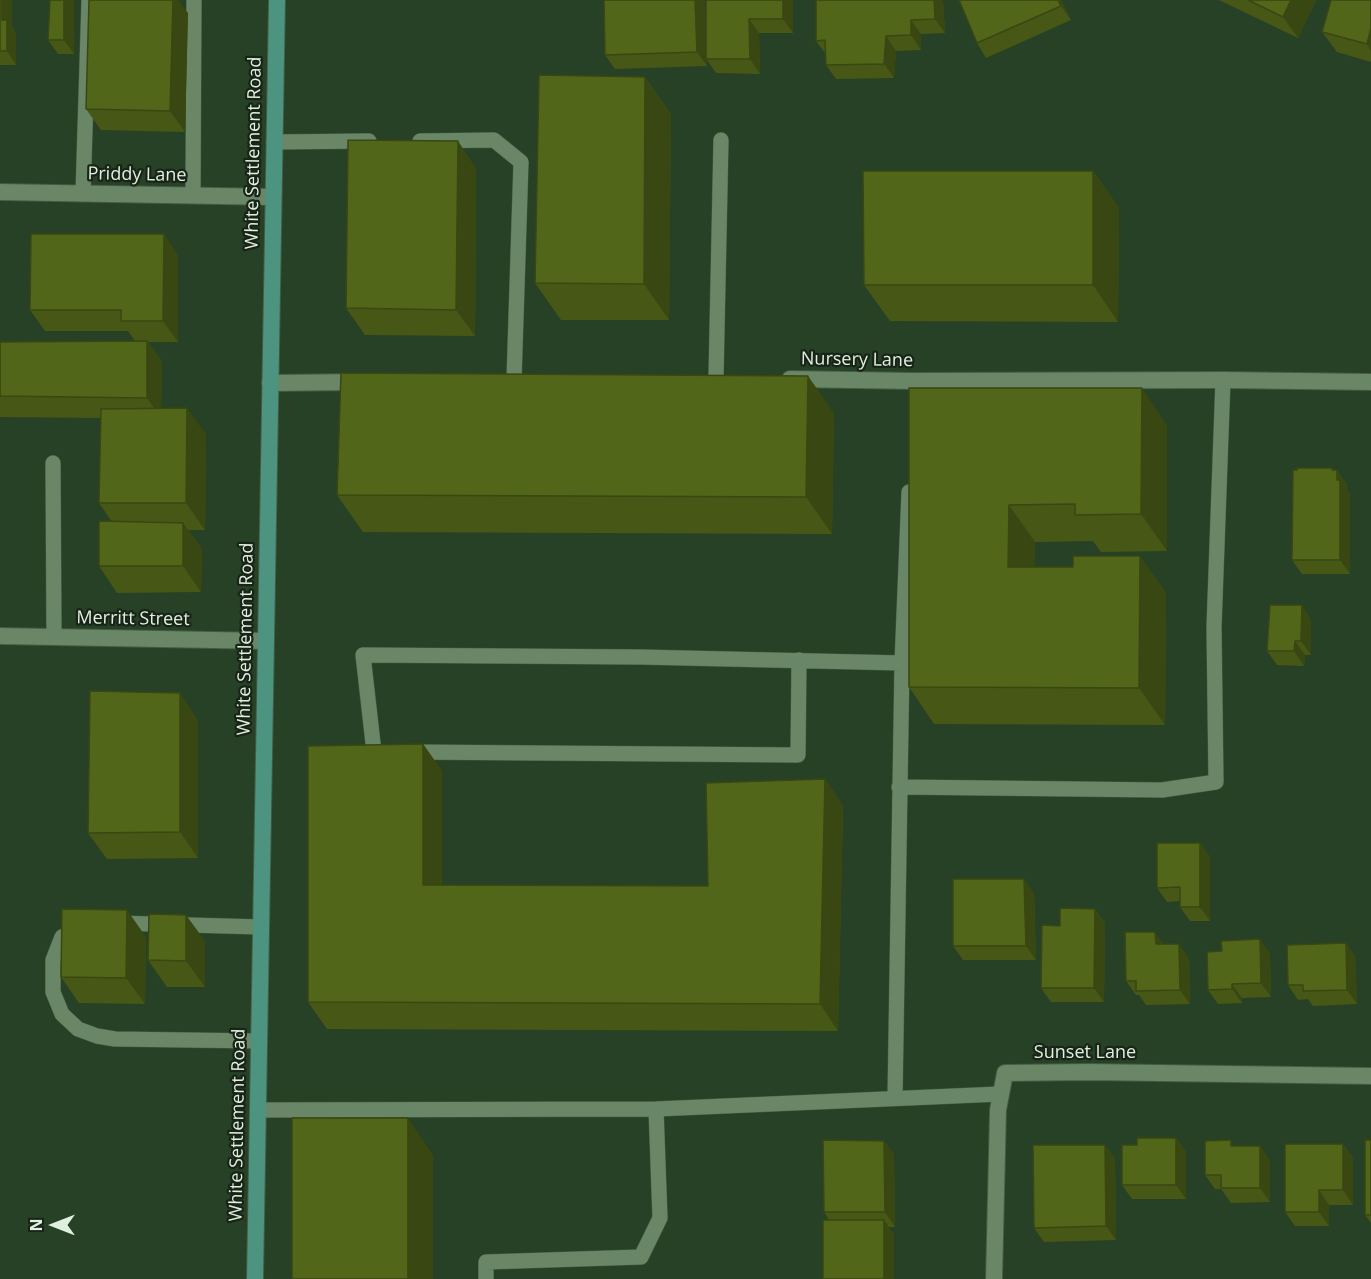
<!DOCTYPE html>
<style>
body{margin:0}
#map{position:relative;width:1371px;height:1279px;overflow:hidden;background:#264125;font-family:"Open Sans",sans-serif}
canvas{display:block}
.north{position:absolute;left:24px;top:1195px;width:60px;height:60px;-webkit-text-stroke:4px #182417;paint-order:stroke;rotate:270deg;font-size:16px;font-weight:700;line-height:24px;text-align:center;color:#e0f0de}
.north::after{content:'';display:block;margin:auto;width:21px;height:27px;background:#e0f0de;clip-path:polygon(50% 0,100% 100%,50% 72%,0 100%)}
</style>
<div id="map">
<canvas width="1371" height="1279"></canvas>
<div class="north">N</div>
</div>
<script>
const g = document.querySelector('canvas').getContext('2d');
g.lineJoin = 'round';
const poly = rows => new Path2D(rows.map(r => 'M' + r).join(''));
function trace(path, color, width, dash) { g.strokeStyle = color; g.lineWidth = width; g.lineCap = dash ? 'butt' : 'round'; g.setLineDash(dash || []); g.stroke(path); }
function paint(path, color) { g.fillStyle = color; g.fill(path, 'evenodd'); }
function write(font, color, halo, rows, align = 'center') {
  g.font = font + ' "Open Sans",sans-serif'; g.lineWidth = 4.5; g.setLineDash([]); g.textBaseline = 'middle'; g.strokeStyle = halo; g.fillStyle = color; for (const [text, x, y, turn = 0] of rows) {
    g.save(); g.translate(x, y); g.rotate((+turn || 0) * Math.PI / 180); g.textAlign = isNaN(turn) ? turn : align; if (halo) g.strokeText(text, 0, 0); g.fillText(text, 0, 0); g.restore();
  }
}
const service = poly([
 [420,141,494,140,521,162,514,380],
 [274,142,369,141],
 [83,194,89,0],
 [193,195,194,0],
 [716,377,721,140],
 [53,463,54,636],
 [386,752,374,752,363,655,640,657,902,663,909,492],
 [410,752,798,755,799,660],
 [899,787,1162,790,1216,782,1214,627,1223,380],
 [116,923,261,927],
 [78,929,62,937,53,960,53,992,62,1014,78,1029,97,1036,115,1039,259,1041],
 [895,1098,902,663],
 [258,1110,656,1109,1000,1094],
 [486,1279,486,1262,641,1257,660,1218,656,1109]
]);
const minor = poly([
 [0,192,273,197],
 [790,379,914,381,1223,380,1371,382],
 [270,383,362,382],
 [0,636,266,641],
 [994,1279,998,1110,1005,1073,1088,1072,1371,1076]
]);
const secondary = poly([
 [255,1279,277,0]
]);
trace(service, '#445b43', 16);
trace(minor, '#445b43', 18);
trace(secondary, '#445b43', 18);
trace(service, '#698666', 15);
trace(minor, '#698666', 16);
trace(secondary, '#4c9380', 16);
paint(poly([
 [0,0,12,27,16,34,16,65,0,65],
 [50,0,74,0,74,54,58,54,48,40],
 [604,0,705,0,706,38,706,0,793,0,793,33,759,33,760,74,716,73,707,60,707,66,615,69,605,55],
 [943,0,945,33,921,34,921,50,896,51,894,78,836,79,826,65,825,53,816,41],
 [1061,0,1071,20,986,58,977,43],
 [1219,0,1316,0,1298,38],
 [1371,0,1371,62,1337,52,1322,32],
 [188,13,185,132,101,130,86,109],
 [645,77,671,114,669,320,561,320,535,283],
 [476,168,475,336,365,335,346,308],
 [1093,171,1119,208,1118,322,890,321,864,285],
 [178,255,178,342,148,342,162,362,161,408,206,434,205,530,188,530,202,549,201,592,117,593,99,566,112,522,99,503,101,418,0,417,0,342,135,341,128,331,45,331,30,310],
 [909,388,1167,425,1167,551,1101,552,1093,541,1035,542,1034,567,1166,592,1165,725,934,724,909,687],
 [834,413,832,534,363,532,337,495],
 [1332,468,1334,470,1337,470,1347,485,1347,490,1350,494,1350,574,1302,574,1292,560,1297,470],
 [1311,619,1311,655,1305,655,1304,666,1277,665,1267,651],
 [198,720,198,858,107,859,88,833],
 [423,744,442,771,442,885,708,886,825,779,843,806,838,1031,327,1029,308,1002],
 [1200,843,1210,857,1210,921,1190,921,1180,907,1180,901,1167,902,1157,888],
 [1034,893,1036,960,963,960,953,946],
 [1095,909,1105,923,1104,1002,1051,1002,1041,988,1060,926],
 [146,937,145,1004,79,1003,61,977],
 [205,941,205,987,167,987,148,960],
 [1346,943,1355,957,1357,1004,1313,1006,1308,999,1298,1000,1288,985],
 [1164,944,1189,958,1190,1004,1146,1005,1139,995,1136,995,1126,981],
 [1222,951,1270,953,1271,997,1242,998,1242,1003,1218,1004,1208,990],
 [1176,1138,1186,1152,1186,1199,1132,1199,1122,1185,1137,1145],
 [1371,1140,1371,1223,1365,1215],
 [884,1141,894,1155,895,1227,888,1227,894,1234,829,1220,824,1212],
 [1343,1144,1353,1158,1353,1205,1329,1205,1329,1226,1295,1226,1285,1212],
 [1105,1145,1115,1159,1116,1240,1044,1242,1034,1228],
 [1235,1146,1270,1160,1270,1202,1231,1203,1221,1189,1215,1189,1205,1175]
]), '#475816');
paint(poly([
 [2,0,12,0,12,27,16,34,16,65,7,51,2,20],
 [64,0,74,0,74,54,64,40],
 [173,0,178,0,188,13,185,132,170,111],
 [695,0,705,0,707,66,697,52],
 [783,0,793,0,793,33,783,19],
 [934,0,943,0,945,33,935,19],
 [1058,0,1061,0,1071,20,1061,6],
 [1291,0,1316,0,1298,38,1283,17],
 [749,19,759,33,760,74,750,59],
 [911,20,921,34,921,50,911,35],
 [1371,28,1371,51,1367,44],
 [886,36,896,51,894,78,884,64],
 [645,77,671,114,669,320,644,284],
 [458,141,476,168,475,336,456,310],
 [1093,171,1119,208,1118,322,1093,285],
 [164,234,178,255,178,342,163,321],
 [147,341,162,362,161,418,147,398],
 [808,376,834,413,832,534,806,497],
 [1142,388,1167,425,1167,551,1141,514],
 [187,408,206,434,205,530,186,503],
 [1332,468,1337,474,1337,470,1347,485,1347,490,1350,494,1350,574,1340,560,1337,480,1332,470],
 [1009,505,1035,542,1034,604,1008,567],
 [183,523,202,549,201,592,183,566],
 [1140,556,1166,592,1165,725,1139,688],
 [1302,605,1311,619,1311,655,1301,641],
 [1295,641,1305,655,1304,666,1294,651],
 [180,693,198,720,198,858,180,832],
 [423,744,442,771,442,912,423,885],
 [825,779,843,806,838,1031,820,1004],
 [1200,843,1210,857,1210,921,1200,907],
 [1024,879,1034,893,1036,960,1026,946],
 [1095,909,1105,923,1104,1002,1094,988],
 [127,910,146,937,145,1004,126,978],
 [186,915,205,941,205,987,186,961],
 [1155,932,1165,946,1156,944],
 [1260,939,1270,953,1271,997,1261,983],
 [1346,943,1355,957,1357,1004,1347,990],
 [1179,944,1189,958,1190,1004,1180,990],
 [1232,984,1242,998,1242,1003,1232,989],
 [408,1118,433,1155,433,1279,408,1279],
 [1176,1138,1186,1152,1186,1199,1176,1185],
 [884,1141,894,1155,895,1227,885,1212],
 [1343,1144,1353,1158,1353,1205,1343,1190],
 [1105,1145,1115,1159,1116,1240,1106,1226],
 [1260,1146,1270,1160,1270,1202,1260,1188],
 [1319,1190,1329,1205,1329,1226,1319,1212],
 [884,1220,894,1234,894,1279,884,1279]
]), '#394712');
const building = poly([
 [0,0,2,0,2,20,7,20,7,51,0,51,0,0],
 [50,0,64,0,64,40,48,40,50,0],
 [89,0,173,0,170,111,86,109,89,0],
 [604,0,695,0,697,52,605,55,604,0],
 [706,0,783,0,783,19,749,19,750,59,706,59,706,0],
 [816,0,934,0,935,19,911,20,911,35,886,36,884,64,826,65,825,40,816,41,816,0],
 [959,0,1058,0,1061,6,977,43,959,0],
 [1248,0,1291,0,1283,17,1248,0],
 [1331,0,1371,0,1371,28,1367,44,1322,32,1331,0],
 [539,75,645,77,644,284,535,283,539,75],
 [348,140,458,141,456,310,346,308,348,140],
 [863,171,1093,171,1093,285,864,285,863,171],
 [31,234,164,234,163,321,121,321,121,310,30,310,31,234],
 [147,341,147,398,0,396,0,342,147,341],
 [341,373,808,376,806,497,337,495,341,373],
 [909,388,1142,388,1141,514,1075,515,1075,504,1009,505,1008,567,1073,567,1073,556,1140,556,1139,688,909,687,909,388],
 [187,408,186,503,99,503,101,409,187,408],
 [1297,468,1332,468,1332,470,1337,470,1337,480,1340,480,1340,560,1292,560,1293,470,1297,470,1297,468],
 [99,521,183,523,183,566,99,566,99,521],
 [1270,605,1302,605,1301,641,1295,641,1294,651,1267,651,1270,605],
 [90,691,180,693,180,832,88,833,90,691],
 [423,744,423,885,708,886,706,783,825,779,820,1004,308,1002,308,746,423,744],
 [1157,843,1200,843,1200,907,1180,907,1180,887,1157,888,1157,843],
 [953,879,1024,879,1026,946,953,946,953,879],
 [1060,908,1095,909,1094,988,1041,988,1042,925,1060,926,1060,908],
 [62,909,127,910,126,978,61,977,62,909],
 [149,914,186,915,186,961,148,960,149,914],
 [1125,932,1155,932,1156,944,1179,944,1180,990,1136,991,1136,981,1126,981,1125,932],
 [1260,939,1261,983,1232,984,1232,989,1208,990,1207,952,1222,951,1221,941,1260,939],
 [1346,943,1347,990,1303,991,1303,985,1288,985,1287,945,1346,943],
 [292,1118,408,1118,408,1279,292,1279,292,1118],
 [1137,1138,1176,1138,1176,1185,1122,1185,1122,1145,1137,1145,1137,1138],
 [823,1140,884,1141,885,1212,824,1212,823,1140],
 [1231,1140,1231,1146,1260,1146,1260,1188,1221,1188,1221,1175,1205,1175,1205,1141,1231,1140],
 [1365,1140,1371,1140,1371,1215,1365,1215,1365,1140],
 [1285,1144,1343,1144,1343,1190,1319,1190,1319,1212,1285,1212,1285,1144],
 [1033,1145,1105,1145,1106,1226,1034,1228,1033,1145],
 [823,1220,884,1220,884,1279,823,1279,823,1220]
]);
paint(building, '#52661a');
trace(building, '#394712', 1.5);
write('18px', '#e0f0de', '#182417', [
 ["White Settlement Road",254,153,-89],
 ["Priddy Lane",137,175,1],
 ["Nursery Lane",857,360,1],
 ["Merritt Street",133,619,1],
 ["White Settlement Road",246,639,-89],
 ["Sunset Lane",1085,1053],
 ["White Settlement Road",238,1125,-89]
]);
</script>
